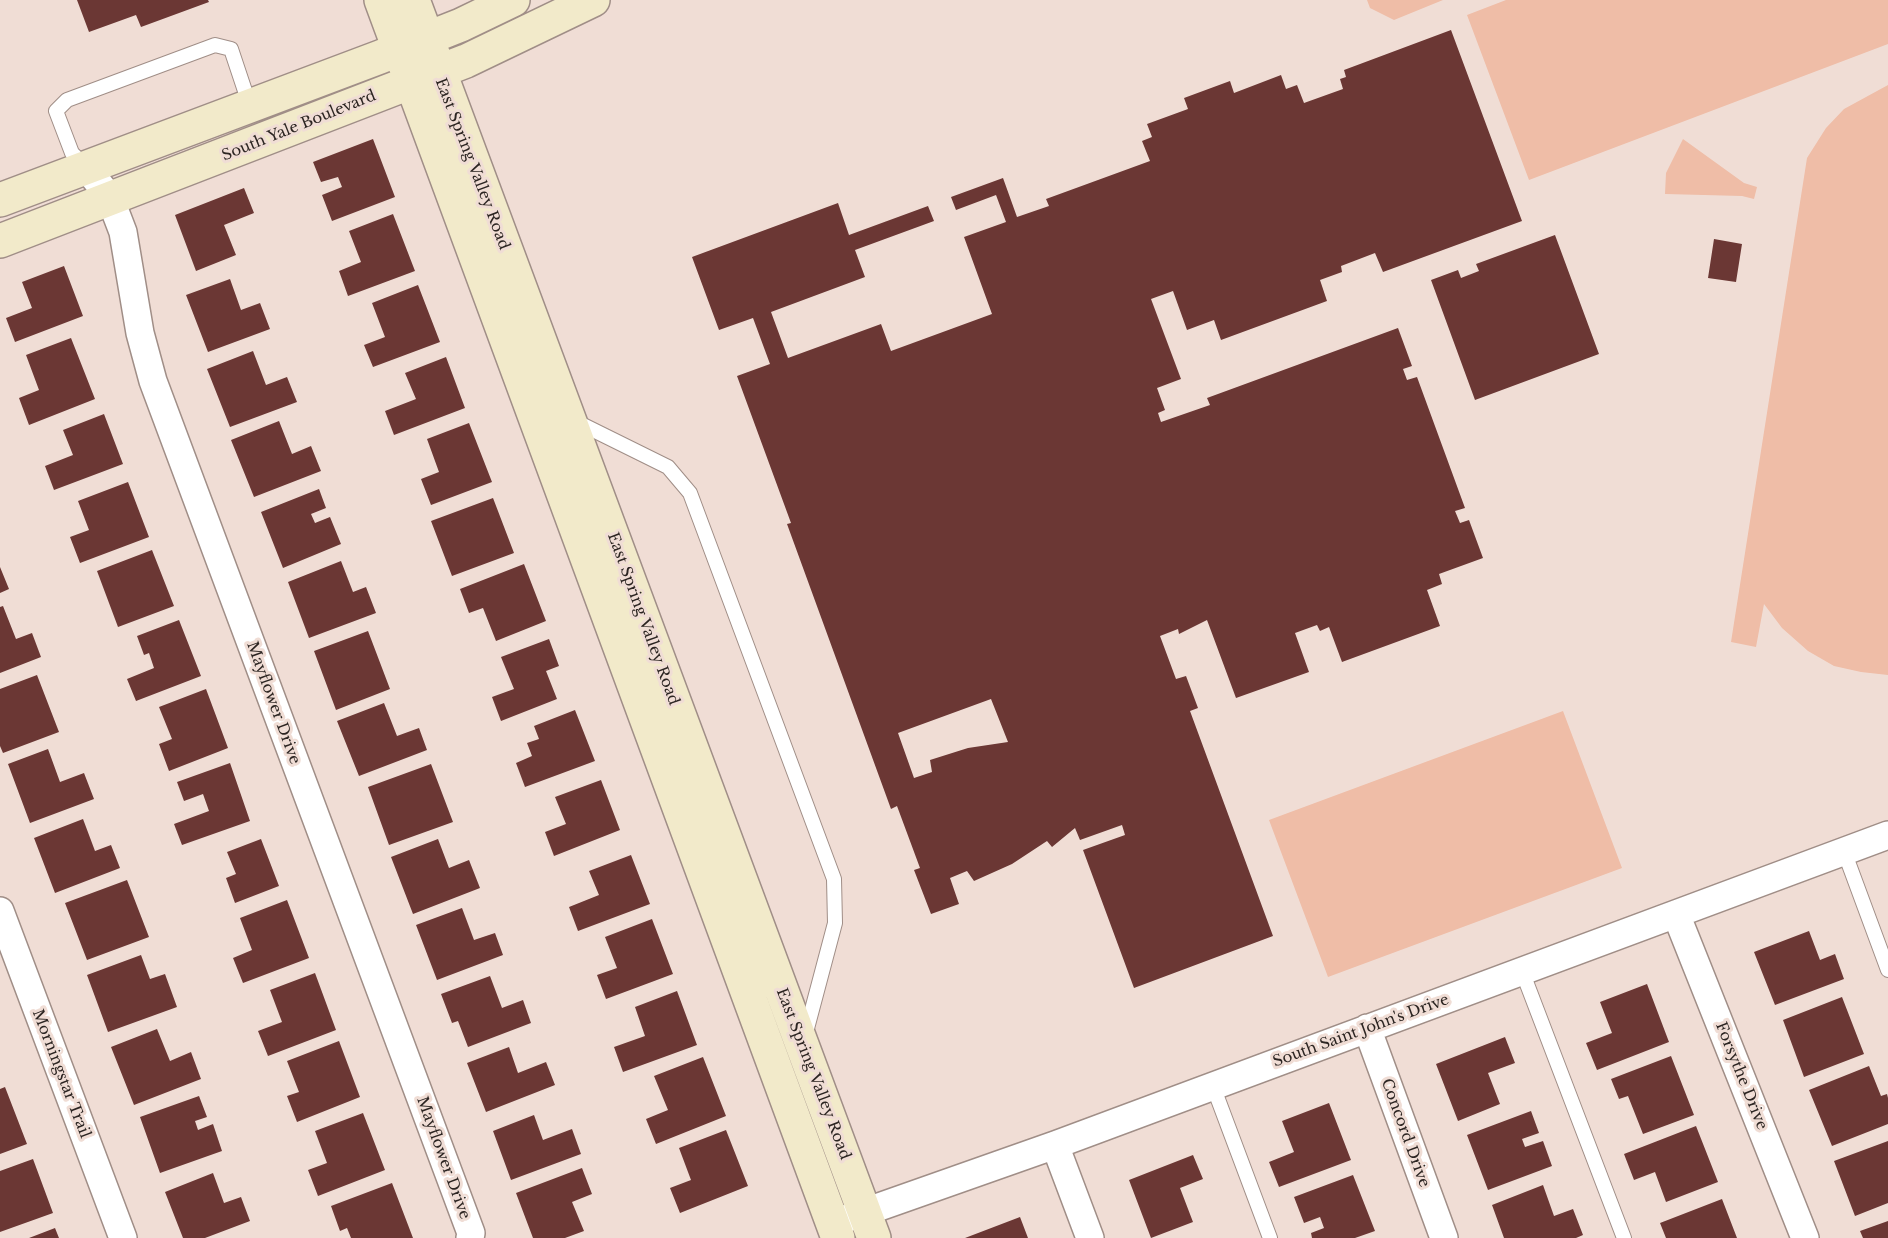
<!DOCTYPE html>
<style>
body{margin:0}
canvas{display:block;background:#f0ddd5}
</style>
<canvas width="1888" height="1238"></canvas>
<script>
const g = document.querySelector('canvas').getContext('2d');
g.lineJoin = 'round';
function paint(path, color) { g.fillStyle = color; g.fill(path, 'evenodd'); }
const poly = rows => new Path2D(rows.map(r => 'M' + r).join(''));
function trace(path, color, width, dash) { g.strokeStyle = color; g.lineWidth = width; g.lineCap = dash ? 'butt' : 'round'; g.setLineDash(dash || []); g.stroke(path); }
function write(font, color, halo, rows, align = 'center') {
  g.font = font + ' "Libre Baskerville",serif'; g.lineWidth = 6; g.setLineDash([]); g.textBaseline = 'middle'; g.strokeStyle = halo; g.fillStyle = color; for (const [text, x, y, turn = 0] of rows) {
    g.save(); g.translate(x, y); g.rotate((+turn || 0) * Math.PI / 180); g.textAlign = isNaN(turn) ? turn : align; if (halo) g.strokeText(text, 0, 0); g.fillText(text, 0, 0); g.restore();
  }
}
paint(poly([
 [1367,0,1443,0,1394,20,1370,8],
 [1506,0,1888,0,1888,44,1529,180,1467,15],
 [1888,85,1888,675,1861,672,1834,666,1808,651,1782,628,1764,604,1756,647,1731,642,1807,158,1826,128,1844,109],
 [1683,139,1744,183,1757,187,1754,199,1742,196,1665,194,1666,173],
 [1563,711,1622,868,1328,977,1269,820]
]), '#efbda7');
paint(poly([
 [77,0,208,0,209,2,141,27,136,15,89,32],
 [1451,30,1522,221,1383,272,1375,253,1341,266,1342,272,1320,280,1327,301,1221,340,1214,320,1187,330,1173,291,1151,299,1181,379,1157,388,1165,410,1158,413,1161,422,1210,405,1207,398,1398,328,1412,366,1403,369,1407,380,1417,377,1465,508,1455,511,1460,523,1469,520,1483,558,1439,574,1442,584,1427,590,1440,626,1342,662,1329,627,1320,631,1317,625,1295,633,1309,672,1236,698,1207,620,1179,634,1178,629,1160,636,1176,679,1186,676,1198,708,1190,711,1273,936,1134,988,1083,850,1125,835,1122,825,1080,840,1075,828,1052,847,1047,841,1012,864,974,881,967,871,950,878,959,904,931,914,914,870,920,868,897,806,891,809,787,524,791,523,737,376,770,364,753,318,719,330,692,257,838,203,849,235,928,206,934,221,855,250,865,277,771,312,788,358,881,324,891,351,992,314,964,237,1006,222,996,195,956,210,951,197,1003,178,1017,217,1049,206,1046,199,1150,161,1142,141,1152,137,1147,124,1188,109,1184,98,1230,81,1234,93,1281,75,1286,89,1297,85,1304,103,1343,89,1340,79,1346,77,1344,70],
 [991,699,1008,742,968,748,930,760,932,772,914,778,898,733],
 [373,139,395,197,332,221,322,195,342,187,338,177,321,182,313,162],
 [244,188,254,213,224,225,236,255,196,271,175,215],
 [393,214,415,271,348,296,339,271,361,262,349,231],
 [1555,235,1599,354,1475,400,1431,280,1458,270,1461,278,1479,271,1476,264],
 [1714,239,1742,244,1736,282,1708,278],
 [64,266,83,316,15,342,6,318,32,308,22,282],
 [230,279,241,310,260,303,270,329,208,352,186,295],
 [418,285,440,342,373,367,364,345,385,337,372,303],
 [71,338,95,399,29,425,19,398,39,390,26,355],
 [253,351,266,385,287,377,297,402,230,427,207,369],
 [446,357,465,408,394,435,385,411,416,399,405,373],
 [104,414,123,464,54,490,45,466,73,455,63,430],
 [279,421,292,454,311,446,321,471,254,497,231,440],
 [469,423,492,482,431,505,421,479,439,472,427,439],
 [128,482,149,537,80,563,70,537,89,530,78,501],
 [319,489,326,508,311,514,315,523,330,517,341,544,283,568,261,512],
 [493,498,514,553,452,576,431,521],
 [152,550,174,606,118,627,97,571],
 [341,561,353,592,366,587,376,613,309,638,288,582],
 [524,564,546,621,496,641,483,608,469,613,460,589],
 [0,567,9,589,0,593],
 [3,606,16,639,32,633,41,657,0,673,0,607],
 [179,620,201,676,136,701,127,679,154,668,149,653,144,655,137,636],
 [368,631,390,689,336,710,314,651],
 [549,639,559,666,546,671,557,699,501,721,492,697,514,689,501,657],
 [37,675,59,732,3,753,0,746,0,689],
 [206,689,228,748,169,771,159,744,172,739,159,707],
 [384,703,397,736,419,728,427,750,359,776,337,721],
 [575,710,595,761,525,787,516,763,532,756,527,743,539,739,534,726],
 [48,749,60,782,84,773,94,799,30,823,8,764],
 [230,763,250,821,182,845,174,824,209,811,203,794,184,801,177,782],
 [431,764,453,822,389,845,368,787],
 [601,780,620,830,554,856,545,832,566,824,555,797],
 [83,819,95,851,111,845,120,868,55,893,34,838],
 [261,839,279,886,235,903,226,878,236,874,227,852],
 [438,839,449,868,469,860,480,888,413,914,391,857],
 [631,855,650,904,578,931,569,907,599,895,589,871],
 [127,880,149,937,87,960,65,903],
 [287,900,309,958,243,983,233,958,252,950,240,918],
 [462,908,474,940,495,933,503,955,437,980,416,925],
 [652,919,673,974,606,999,597,975,617,968,605,937],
 [1809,931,1820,960,1835,954,1844,979,1775,1005,1754,952],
 [141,955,150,979,165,974,177,1007,108,1032,87,975],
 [315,973,336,1030,268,1056,258,1031,282,1022,270,990],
 [490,976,502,1008,523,1000,531,1023,468,1047,458,1021,452,1023,441,994],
 [1647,984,1669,1042,1597,1070,1586,1043,1612,1033,1600,1002],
 [677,991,697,1045,623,1072,614,1047,645,1036,635,1007],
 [1842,997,1864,1054,1804,1077,1783,1020],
 [157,1029,170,1061,191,1052,201,1079,134,1105,111,1047],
 [1505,1037,1515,1063,1488,1073,1500,1104,1458,1121,1436,1064],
 [339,1041,360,1097,297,1122,287,1096,299,1092,287,1061],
 [509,1047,518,1073,546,1062,555,1085,486,1112,467,1063],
 [1671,1056,1694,1115,1643,1134,1628,1096,1619,1099,1611,1079],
 [703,1057,726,1116,656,1144,646,1119,668,1110,654,1076],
 [1869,1066,1881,1096,1887,1094,1888,1098,1888,1124,1832,1146,1809,1090],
 [5,1087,27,1144,0,1154,0,1089],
 [199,1096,207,1117,195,1121,198,1130,213,1124,222,1151,160,1173,140,1117],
 [1329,1103,1351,1160,1279,1187,1269,1162,1294,1152,1282,1121],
 [1531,1111,1539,1133,1522,1139,1525,1147,1543,1141,1552,1166,1488,1190,1467,1135],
 [363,1113,385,1170,318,1196,308,1170,327,1163,315,1131],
 [534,1115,543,1140,572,1129,581,1154,511,1180,493,1131],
 [1696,1126,1718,1182,1666,1202,1655,1172,1634,1180,1624,1154],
 [726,1130,748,1186,680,1213,670,1188,691,1180,679,1148],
 [1888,1141,1888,1203,1855,1216,1834,1161],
 [1193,1155,1203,1179,1180,1188,1193,1222,1151,1238,1129,1180],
 [33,1159,53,1213,0,1232,0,1171],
 [582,1168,592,1194,572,1202,584,1231,565,1238,533,1238,516,1193],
 [213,1173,224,1203,241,1197,250,1221,205,1238,183,1238,165,1192],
 [1353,1175,1375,1231,1355,1238,1312,1238,1311,1233,1324,1228,1320,1217,1304,1223,1294,1197],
 [392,1183,413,1238,351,1238,347,1228,340,1231,331,1206],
 [1543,1185,1554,1216,1573,1209,1583,1235,1576,1238,1504,1238,1492,1205],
 [1722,1199,1737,1238,1666,1238,1660,1223],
 [1020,1217,1028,1238,965,1238],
 [1888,1221,1888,1238,1863,1238,1860,1231],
 [55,1228,59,1238,29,1238]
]), '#6b3734');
const lane = poly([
 [85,166,72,153,56,111,67,100,215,45,231,49,250,106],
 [575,421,668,467,690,493,834,879,835,923,805,1036],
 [1844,851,1888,970],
 [1522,971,1624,1238],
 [1213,1086,1270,1238]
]);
const street = poly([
 [86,167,110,198,123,232,140,333,153,381,471,1233,470,1238],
 [0,911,123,1238],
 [1676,914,1805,1238],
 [1367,1028,1444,1238],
 [1055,1145,1090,1238],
 [845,1219,1055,1145,1888,835]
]);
const secondary = poly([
 [381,0,838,1238],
 [413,0,874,1238],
 [0,200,380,57,461,25,513,0],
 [0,241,466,61,593,0]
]);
trace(lane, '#a08e87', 16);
trace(street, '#a08e87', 30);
trace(secondary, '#a08e87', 36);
trace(lane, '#fff', 14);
trace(street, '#fff', 27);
trace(secondary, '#f2eaca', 33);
write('15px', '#2c2522', '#f0ddd5', [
 ["South Yale Boulevard",299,126,-22],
 ["East Spring Valley Road",472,164,69],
 ["East Spring Valley Road",643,619,70],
 ["Mayflower Drive",273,703,70],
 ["South Saint John's Drive",1361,1031,-20],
 ["Morningstar Trail",61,1074,69],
 ["East Spring Valley Road",813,1074,69],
 ["Forsythe Drive",1741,1076,68],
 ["Concord Drive",1405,1133,70],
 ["Mayflower Drive",443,1158,70]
]);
</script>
